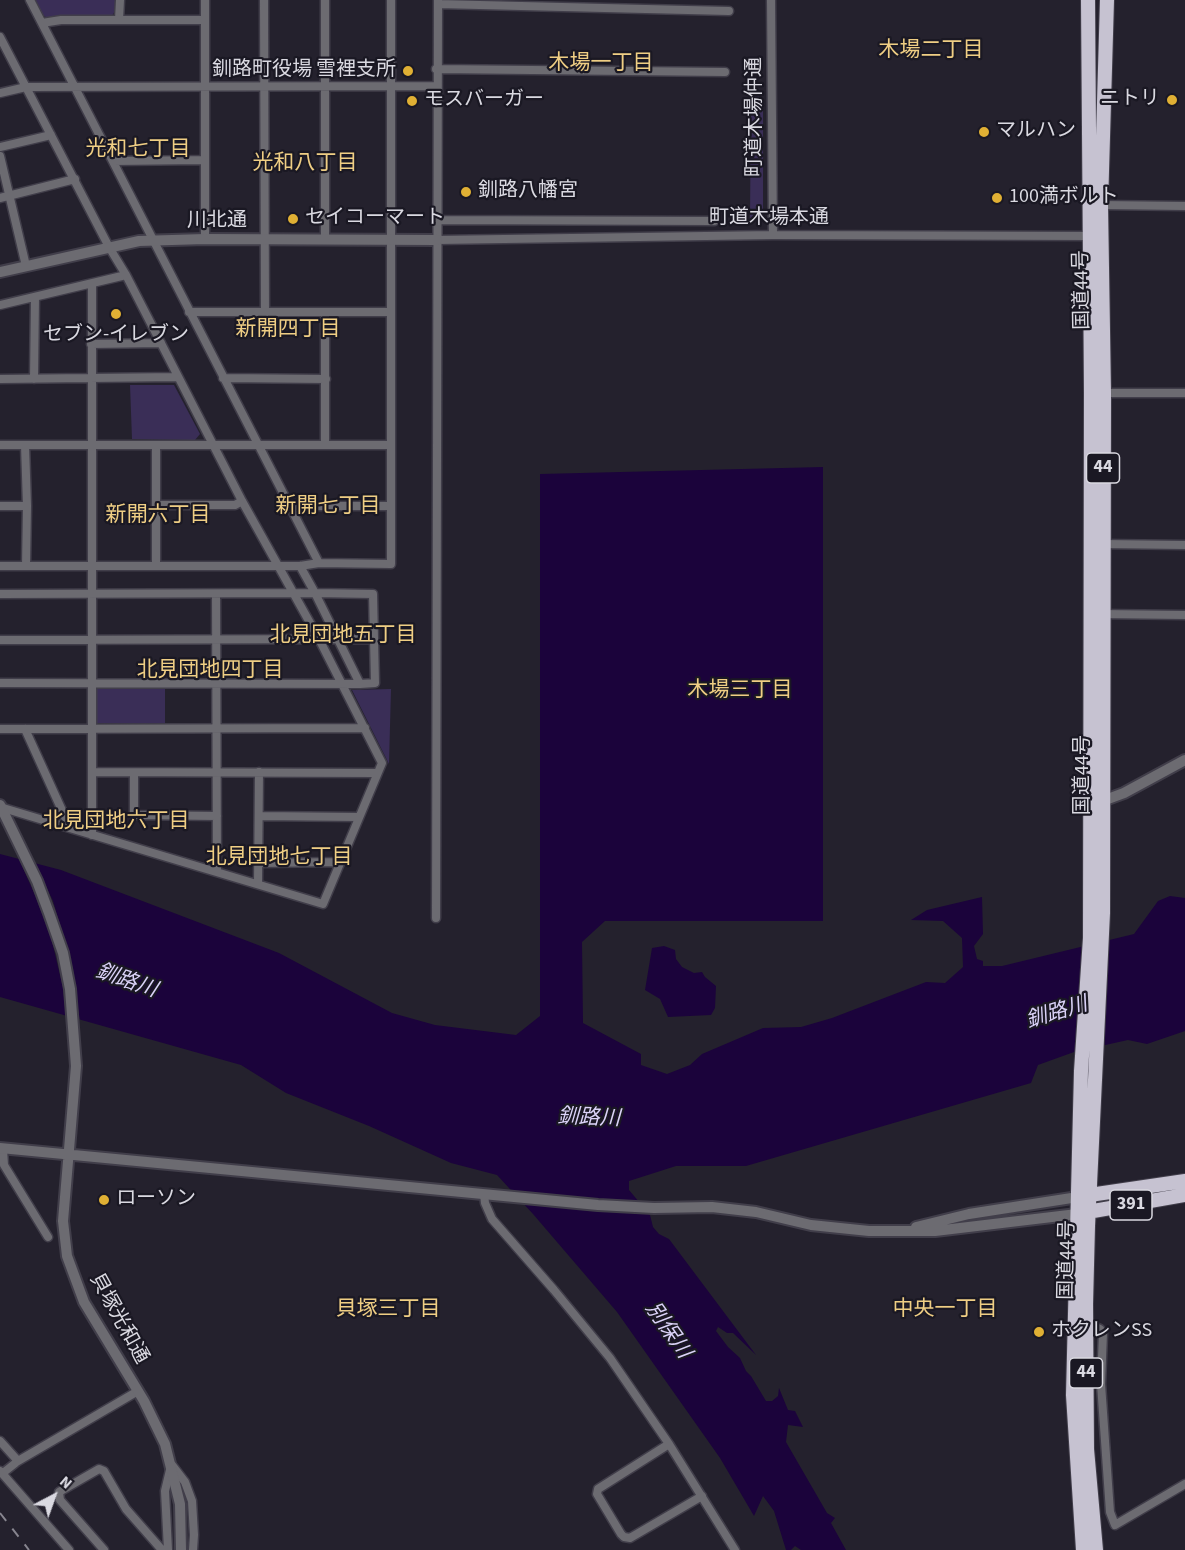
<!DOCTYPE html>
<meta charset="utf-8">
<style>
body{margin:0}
#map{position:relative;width:1185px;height:1550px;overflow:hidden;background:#24212d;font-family:"Source Sans 3",sans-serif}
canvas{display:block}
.north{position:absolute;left:24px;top:1466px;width:60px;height:60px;-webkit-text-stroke:4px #1a1823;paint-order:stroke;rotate:41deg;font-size:16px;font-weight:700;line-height:24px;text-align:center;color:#dad9e1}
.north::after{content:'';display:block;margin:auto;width:21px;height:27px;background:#dad9e1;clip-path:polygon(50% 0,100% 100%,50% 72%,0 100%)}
</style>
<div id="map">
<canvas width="1185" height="1550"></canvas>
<div class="north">N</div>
</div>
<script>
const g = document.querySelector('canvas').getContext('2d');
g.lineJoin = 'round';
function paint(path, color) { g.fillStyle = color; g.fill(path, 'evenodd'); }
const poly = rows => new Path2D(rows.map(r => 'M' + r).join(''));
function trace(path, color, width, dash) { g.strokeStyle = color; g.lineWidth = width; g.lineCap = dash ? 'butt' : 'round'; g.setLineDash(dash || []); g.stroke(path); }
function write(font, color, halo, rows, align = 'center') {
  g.font = font + ' "Source Sans 3","Noto Sans JP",sans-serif'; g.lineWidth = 4.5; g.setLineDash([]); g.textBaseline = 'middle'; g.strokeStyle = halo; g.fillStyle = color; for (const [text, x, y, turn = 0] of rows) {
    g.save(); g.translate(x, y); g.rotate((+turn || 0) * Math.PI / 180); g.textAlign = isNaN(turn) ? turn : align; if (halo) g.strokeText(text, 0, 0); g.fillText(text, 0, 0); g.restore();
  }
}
paint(poly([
 [34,0,115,0,115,11,112,16,47,18,40,13],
 [751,91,757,93,763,104,763,220,750,220],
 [130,385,174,385,200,434,195,440,132,439],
 [97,688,165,688,165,724,96,723],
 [391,689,389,764,352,690]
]), '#3a2e57');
paint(poly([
 [823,467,823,921,605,921,582,942,583,1023,641,1054,641,1065,667,1074,690,1065,702,1054,763,1028,801,1027,832,1018,926,982,945,983,963,967,962,938,943,921,911,920,927,910,982,897,983,934,974,946,977,959,983,961,983,966,1002,966,1134,934,1158,901,1170,896,1185,898,1185,1031,1147,1044,1128,1040,1074,1052,1038,1065,1031,1083,746,1166,676,1166,629,1181,629,1190,650,1215,653,1227,659,1234,669,1239,756,1355,733,1333,727,1333,718,1327,716,1331,728,1347,740,1358,746,1371,751,1376,766,1401,772,1401,778,1396,779,1388,788,1410,795,1411,803,1427,788,1425,786,1442,827,1513,835,1518,831,1523,846,1550,801,1550,795,1546,791,1550,786,1550,774,1511,763,1496,754,1516,720,1458,617,1312,533,1214,497,1175,451,1163,369,1126,286,1093,241,1065,0,997,0,854,61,870,279,953,392,1013,435,1025,516,1035,540,1016,540,474],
 [664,946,675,950,676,959,682,967,694,973,702,972,705,977,716,986,715,1008,711,1015,668,1017,660,999,645,990,652,948]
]), '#1b033b');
paint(poly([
 [17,855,33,860,53,901,73,969,80,1023,66,1019,63,988,51,937,35,895]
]), '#24212d');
const minor = poly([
 [30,0,319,563],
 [205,0,205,239],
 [264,0,265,312],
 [325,0,325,240],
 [771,0,773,235],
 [438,4,729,11],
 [119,20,120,0],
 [42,23,61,20,205,20],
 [0,37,109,247,126,275,242,501,319,639,382,763,323,904,0,807],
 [436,69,725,72],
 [0,93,26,87,437,86],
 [0,147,51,135],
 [0,156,26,266],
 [113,161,204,160],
 [0,198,75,179],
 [1101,205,1185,206],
 [437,220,714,221],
 [437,240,773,235,1092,236],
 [0,305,126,275],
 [189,312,390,312],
 [325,312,325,445],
 [91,344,161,343],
 [223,378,326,379],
 [0,379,178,377],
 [34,379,35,297],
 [1101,393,1185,393],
 [0,445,390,445],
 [25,445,27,506,26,566],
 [156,446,156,566],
 [156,505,235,505,242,501],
 [0,506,27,506],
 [291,506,390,506],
 [1102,544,1185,545],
 [0,566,300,566,319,563,391,564,391,0],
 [0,594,315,593,373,594,375,683,360,684,315,593,300,566],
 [216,594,217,872],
 [1100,614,1185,615],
 [0,640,374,639],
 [0,683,360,684],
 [0,729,365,728],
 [25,729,70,828],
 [92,772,377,773],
 [134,773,134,815,217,816],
 [259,816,358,817],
 [92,835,92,283],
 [259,863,340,862],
 [258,884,259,772],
 [436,918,438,0],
 [3,1149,4,1165,48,1237],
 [484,1194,485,1203,492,1219,554,1290,610,1358,669,1444,735,1550],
 [1083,1328,1096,1327,1100,1329,1103,1333,1101,1384,1110,1512,1115,1525,1185,1484],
 [0,1441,18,1461],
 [669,1444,598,1489,597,1494,621,1534,624,1537,630,1538,702,1496],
 [172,1465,185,1482,192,1501,194,1535,193,1550],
 [0,1471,69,1550],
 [3,1473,18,1461,138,1391],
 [104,1550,60,1500,59,1492,99,1469,104,1471,126,1509,162,1550],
 [168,1550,165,1491,170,1470]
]);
const tertiary = poly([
 [0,272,139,241,205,239,437,240],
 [1097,803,1124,793,1185,760],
 [0,805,37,881,49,913,63,953,70,989,76,1066,63,1221,67,1256,84,1302,144,1401,165,1444,180,1504,181,1550],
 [0,1148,598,1205,654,1208,712,1207,756,1212,811,1225,869,1231,935,1231,1077,1214],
 [916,1227,969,1214,1078,1197]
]);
const trunk = poly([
 [1083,1196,1185,1181],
 [1082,1213,1185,1195],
 [1083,1550,1073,1395,1081,1071,1090,938,1091,393,1088,0],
 [1096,1550,1087,1449,1086,1304,1088,1226,1103,913,1104,393,1101,205,1107,0]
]);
trace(minor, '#413e4a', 11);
trace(tertiary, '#413e4a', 14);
trace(trunk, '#413e4a', 16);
trace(minor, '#6c6b71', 8);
trace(tertiary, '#6c6b71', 10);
trace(trunk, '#c6c2d1', 14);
trace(poly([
 [0,1513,29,1550]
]), '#87858f', 2, [10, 10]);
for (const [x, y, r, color] of [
 [408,71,6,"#e0b034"],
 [1172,100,6,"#e0b034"],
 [412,101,6,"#e0b034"],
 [984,132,6,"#e0b034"],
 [466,192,6,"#e0b034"],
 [997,198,6,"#e0b034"],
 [293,219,6,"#e0b034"],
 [116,314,6,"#e0b034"],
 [104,1200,6,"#e0b034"],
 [1039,1332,6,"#e0b034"]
]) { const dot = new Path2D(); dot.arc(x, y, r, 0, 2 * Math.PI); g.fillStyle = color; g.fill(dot); trace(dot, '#1a1823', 2); }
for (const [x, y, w] of [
 [1103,468,33],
 [1131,1205,42],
 [1086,1373,33]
]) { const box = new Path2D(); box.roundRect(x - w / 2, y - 15, w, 30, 4.5); g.fillStyle = '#1a1823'; g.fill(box); trace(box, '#dad9e1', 1.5); }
write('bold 18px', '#dad9e1', null, [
 ["44",1103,468],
 ["391",1131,1205],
 ["44",1086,1373]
]);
write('20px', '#dad9e1', '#1a1823', [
 ["釧路町役場 雪裡支所",396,71,"right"],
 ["ニトリ",1160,100,"right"],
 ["モスバーガー",424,101],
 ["マルハン",996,132],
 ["釧路八幡宮",478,192],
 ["100満ボルト",1009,198],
 ["セイコーマート",305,219],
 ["セブン-イレブン",116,336,"center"],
 ["ローソン",116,1200],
 ["ホクレンSS",1051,1332]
], 'left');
write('20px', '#dad9e1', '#1a1823', [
 ["町道木場仲通",756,117,-90],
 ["町道木場本通",769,219],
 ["川北通",217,222],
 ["国道44号",1083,290,-91],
 ["国道44号",1084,775,-90],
 ["国道44号",1068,1260,-89],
 ["貝塚光和通",118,1319,61]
]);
write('21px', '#efce84', '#1a1823', [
 ["木場二丁目",931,51],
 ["木場一丁目",601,64],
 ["光和七丁目",138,150],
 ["光和八丁目",305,164],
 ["新開四丁目",288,330],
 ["新開七丁目",328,507],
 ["新開六丁目",158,516],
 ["北見団地五丁目",343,636],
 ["北見団地四丁目",210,671],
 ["木場三丁目",740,691],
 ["北見団地六丁目",116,822],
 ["北見団地七丁目",279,858],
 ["貝塚三丁目",388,1310],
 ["中央一丁目",945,1310]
]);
write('italic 21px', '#dbd3f8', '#1a1823', [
 ["釧路川",126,982,19],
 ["釧路川",1057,1014,-17],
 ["釧路川",589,1119,2],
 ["別保川",667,1331,55]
]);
</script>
